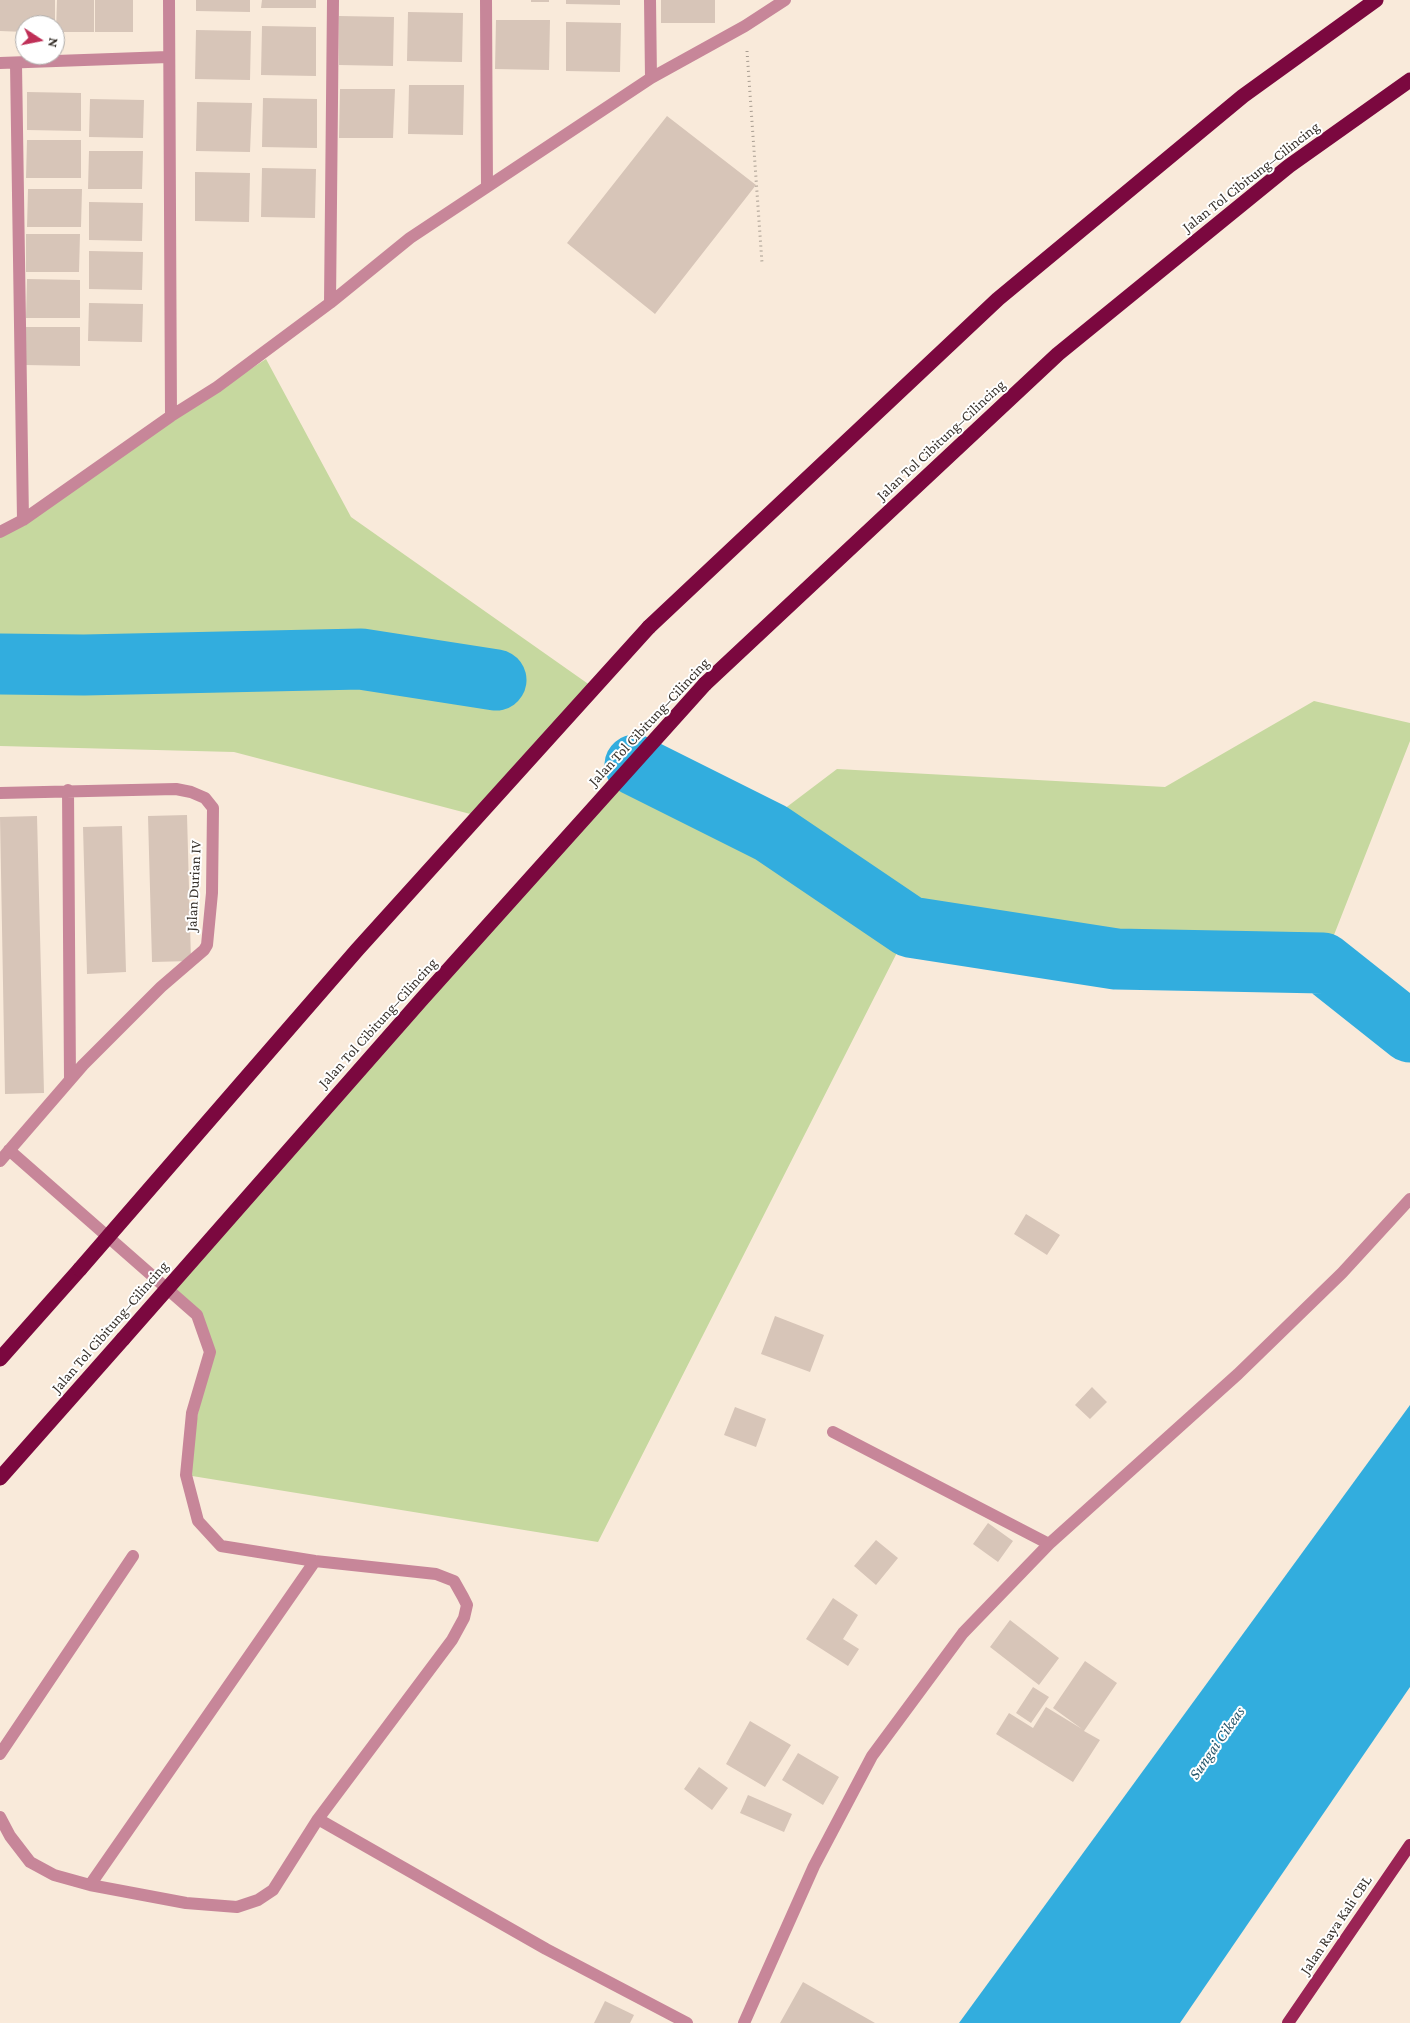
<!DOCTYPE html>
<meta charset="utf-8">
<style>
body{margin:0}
#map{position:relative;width:1410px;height:2023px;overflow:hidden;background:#f9eada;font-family:"Crimson Pro",serif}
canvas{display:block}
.north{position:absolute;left:15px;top:15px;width:50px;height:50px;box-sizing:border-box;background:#fff;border:1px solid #b0adab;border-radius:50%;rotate:101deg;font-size:14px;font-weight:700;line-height:20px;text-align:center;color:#39332d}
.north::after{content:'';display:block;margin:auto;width:18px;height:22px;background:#bf2f57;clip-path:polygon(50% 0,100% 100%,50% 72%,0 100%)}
</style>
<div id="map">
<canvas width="1410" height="2023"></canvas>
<div class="north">N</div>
</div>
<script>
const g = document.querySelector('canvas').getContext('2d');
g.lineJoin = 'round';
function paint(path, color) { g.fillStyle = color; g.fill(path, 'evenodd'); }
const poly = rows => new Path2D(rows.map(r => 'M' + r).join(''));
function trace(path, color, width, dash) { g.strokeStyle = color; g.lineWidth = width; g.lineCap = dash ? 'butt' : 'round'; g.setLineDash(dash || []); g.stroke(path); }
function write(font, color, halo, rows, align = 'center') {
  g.font = font + ' "Crimson Pro",serif'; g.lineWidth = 4; g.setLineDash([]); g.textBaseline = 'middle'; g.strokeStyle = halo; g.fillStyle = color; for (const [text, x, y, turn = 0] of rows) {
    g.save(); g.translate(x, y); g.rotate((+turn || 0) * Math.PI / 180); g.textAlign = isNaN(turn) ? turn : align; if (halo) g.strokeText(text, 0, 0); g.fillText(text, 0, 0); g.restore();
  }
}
paint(poly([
 [266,359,351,517,594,688,478,816,234,752,0,746,0,532],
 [1314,701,1410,723,1410,741,1323,963,1116,959,910,927,598,1542,186,1475,210,1352,197,1315,169,1286,635,765,759,828,837,769,1165,787]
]), '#c6d89f');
paint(poly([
 [1410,1405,1410,1687,1180,2023,959,2023]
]), '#32adde');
trace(poly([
 [0,664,84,665,361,659,496,680],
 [635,765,771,833,910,927,1116,959,1323,963,1410,1032]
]), '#32adde', 61);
paint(poly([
 [0,0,55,0,55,25,25,25,25,32,0,31],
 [57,0,94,0,94,32,56,32],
 [95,0,133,0,133,32,95,32],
 [196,0,250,0,250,12,196,11],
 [262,0,316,0,316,8,261,8],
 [531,0,549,0,549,2,531,2],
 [566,0,620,0,620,5,566,4],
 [661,0,715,0,715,23,661,23],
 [408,12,463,13,462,62,407,61],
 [339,16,394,17,393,66,339,65],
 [496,20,550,20,549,70,495,69],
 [566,22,621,23,620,72,566,71],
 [262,26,316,27,316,76,261,75],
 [196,30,251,31,250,80,195,79],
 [409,85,464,85,463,135,408,134],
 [340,89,395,89,393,138,339,138],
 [27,92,81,93,81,131,27,130],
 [263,98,317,99,317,148,262,147],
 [90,99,144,100,143,138,89,137],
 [197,102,252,103,250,152,196,151],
 [667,116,756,185,655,314,567,243],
 [27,140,81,140,81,178,26,178],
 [89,151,143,151,142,189,88,189],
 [262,168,316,169,315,218,261,217],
 [195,172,250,173,249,222,195,221],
 [28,189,82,189,81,227,27,227],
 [89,202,143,203,142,241,89,240],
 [26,234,80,234,79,272,26,272],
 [89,251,143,252,142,290,89,289],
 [27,279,80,280,80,318,26,318],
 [89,303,143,304,142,342,88,341],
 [26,327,80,327,80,366,25,365],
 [187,815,191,961,152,962,148,816],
 [37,816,44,1093,5,1094,0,817],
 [122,826,126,972,87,974,83,827],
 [1026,1214,1060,1235,1047,1255,1014,1234],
 [775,1316,824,1335,810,1372,761,1354],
 [1092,1387,1107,1402,1090,1419,1075,1405],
 [735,1407,766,1419,756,1447,724,1435],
 [988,1523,1013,1541,998,1562,973,1544],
 [876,1540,898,1558,876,1585,854,1566],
 [833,1598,858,1615,843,1639,859,1649,848,1666,806,1639],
 [1010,1620,1059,1658,1039,1685,990,1647],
 [1085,1661,1117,1683,1084,1731,1100,1740,1073,1782,996,1734,1009,1713,1033,1728,1046,1707,1082,1729,1053,1708],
 [1033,1687,1049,1697,1031,1723,1016,1713],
 [750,1721,791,1745,765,1787,726,1764],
 [798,1753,839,1777,823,1805,782,1780],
 [699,1767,728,1788,712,1810,684,1789],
 [748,1795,792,1814,784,1832,740,1813],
 [803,1982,875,2023,780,2023],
 [605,2001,634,2015,630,2023,594,2023]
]), '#d7c5b8');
trace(poly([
 [747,51,762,263]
]), '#a89d91', 3, [1, 4]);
trace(poly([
 [169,0,171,416],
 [486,0,487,187],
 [650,0,651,78],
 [0,63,168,57],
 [16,64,23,520],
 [330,303,333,0],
 [0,532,23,520,171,416,217,387,330,303,410,238,651,78,745,26,785,0],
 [68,790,70,1080],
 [0,793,176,789,191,792,205,798,213,808,212,893,207,945,204,950,161,987,83,1065,0,1161],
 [9,1150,197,1315,210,1352,192,1413,186,1475,198,1521,221,1546,315,1561,436,1574,454,1581,463,1597,467,1605,464,1618,452,1640,318,1819,546,1949,687,2023],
 [833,1432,1049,1544],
 [0,1754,133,1556],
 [0,1817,10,1836,30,1862,54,1875,90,1885,186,1903,237,1907,258,1900,273,1890,318,1819],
 [90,1885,315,1561],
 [744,2023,814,1866,872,1756,963,1633,1049,1544,1238,1374,1342,1273,1410,1199]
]), '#c78699', 12);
trace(poly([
 [1288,2023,1410,1845]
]), '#9a2455', 12);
trace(poly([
 [649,627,998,299,1243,96,1376,0],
 [705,684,1058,354,1289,166,1410,80],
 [0,1359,80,1269],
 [0,1478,123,1339]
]), '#7b083f', 15);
trace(poly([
 [80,1269,357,950,649,627],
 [123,1339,422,999,705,684]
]), '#7b083f', 15);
write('15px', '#39332d', '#fff', [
 ["Jalan Tol Cibitung–Cilincing",1251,177,-38],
 ["Jalan Tol Cibitung–Cilincing",941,440,-43],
 ["Jalan Tol Cibitung–Cilincing",649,722,-47],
 ["Jalan Durian IV",194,886,-87],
 ["Jalan Tol Cibitung–Cilincing",378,1023,-48],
 ["Jalan Tol Cibitung–Cilincing",110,1327,-49],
 ["Jalan Raya Kali CBL",1336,1925,-56]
]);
write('italic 16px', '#27576c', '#fff', [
 ["Sungai Cikeas",1217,1743,-55]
]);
</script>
